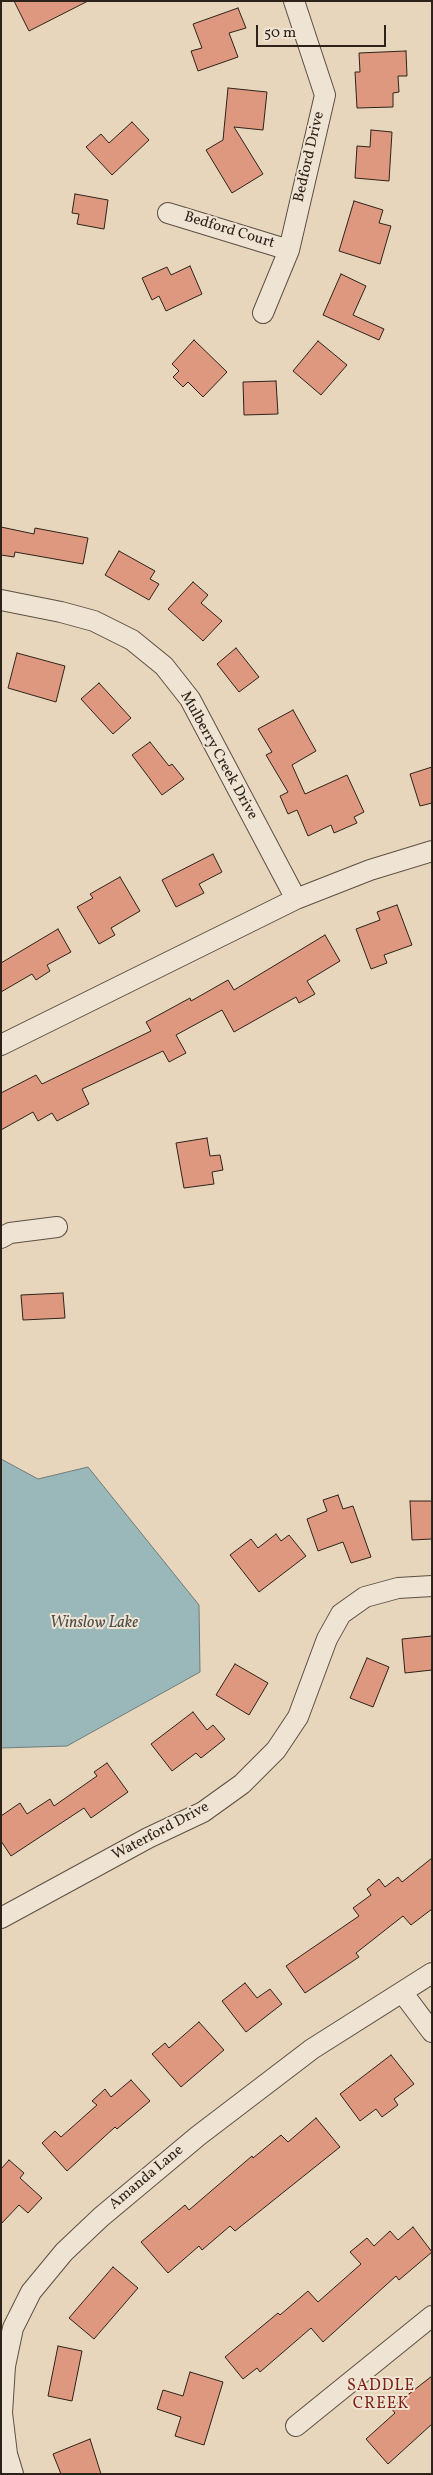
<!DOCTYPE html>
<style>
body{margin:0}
#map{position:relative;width:433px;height:2475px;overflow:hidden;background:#e7d6bb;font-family:Vollkorn,serif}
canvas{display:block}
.frame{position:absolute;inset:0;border:2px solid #2e231b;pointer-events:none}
.scale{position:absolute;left:256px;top:25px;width:130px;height:22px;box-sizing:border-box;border:2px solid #2e231b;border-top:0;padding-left:6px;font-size:15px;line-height:18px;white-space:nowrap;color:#2e231b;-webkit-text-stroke:4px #efe4d3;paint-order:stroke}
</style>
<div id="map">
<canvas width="433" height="2475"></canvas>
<div class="frame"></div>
<div class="scale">50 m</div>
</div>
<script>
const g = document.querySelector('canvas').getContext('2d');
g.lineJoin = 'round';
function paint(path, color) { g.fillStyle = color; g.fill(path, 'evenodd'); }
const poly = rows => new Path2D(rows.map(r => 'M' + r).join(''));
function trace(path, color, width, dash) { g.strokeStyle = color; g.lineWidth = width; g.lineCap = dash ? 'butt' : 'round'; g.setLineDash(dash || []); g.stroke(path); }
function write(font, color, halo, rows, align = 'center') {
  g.font = font + ' Vollkorn,serif'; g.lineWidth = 4; g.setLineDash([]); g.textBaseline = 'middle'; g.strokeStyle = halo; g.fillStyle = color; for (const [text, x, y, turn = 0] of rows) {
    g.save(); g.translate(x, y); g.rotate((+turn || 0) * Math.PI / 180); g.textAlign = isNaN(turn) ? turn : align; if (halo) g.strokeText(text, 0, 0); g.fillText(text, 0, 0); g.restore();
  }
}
const water = poly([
 [1,1459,38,1479,88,1467,199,1605,200,1672,67,1746,1,1748,1,1459]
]);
paint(water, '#9ab7b9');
trace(water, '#6f7c7a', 1);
const building = poly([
 [14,1,88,1,29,31,14,1],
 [238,8,246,28,229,33,238,57,198,71,191,51,202,48,193,24,238,8],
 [406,51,407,76,398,76,399,92,393,93,393,107,357,108,355,72,360,72,359,53,406,51],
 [228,88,267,92,263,130,234,127,263,174,232,193,206,150,223,140,228,88],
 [132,122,149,140,112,175,86,147,101,134,109,143,132,122],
 [371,130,392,132,389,181,355,178,357,146,370,147,371,130],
 [75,194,108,200,104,229,77,224,79,214,72,213,75,194],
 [354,201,383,210,379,223,391,226,380,264,339,251,354,201],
 [190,266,202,294,166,311,159,296,152,300,142,278,167,267,171,275,190,266],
 [341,274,366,286,353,315,384,329,379,340,323,315,341,274],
 [194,340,227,372,203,397,188,382,183,387,173,377,179,371,172,364,194,340],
 [318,341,347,365,321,395,293,371,318,341],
 [276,381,278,414,244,415,243,382,276,381],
 [1,527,34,534,35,528,88,538,83,564,15,552,14,557,1,555,1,527],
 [119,551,155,571,150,579,159,584,149,600,105,575,119,551],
 [193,582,208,595,201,603,222,621,203,641,168,609,193,582],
 [236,648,259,677,239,692,217,664,236,648],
 [17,653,65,666,56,702,8,688,17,653],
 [99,683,131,718,113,734,81,699,99,683],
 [293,710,316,751,292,765,305,794,347,775,364,812,354,817,357,823,334,833,331,825,308,836,297,810,288,814,280,796,288,792,266,755,272,752,258,729,293,710],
 [150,742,169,766,172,764,184,779,162,795,132,755,150,742],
 [432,767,432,803,420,806,410,774,432,767],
 [213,854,222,872,199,884,204,893,176,907,162,880,213,854],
 [120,877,140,911,111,928,115,935,99,944,77,907,93,898,90,894,120,877],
 [397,905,412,945,384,955,387,963,371,969,356,929,380,920,377,912,397,905],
 [58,929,71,952,47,965,50,971,36,980,32,974,1,992,1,963,58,929],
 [325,935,340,961,307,981,315,994,299,1003,296,997,234,1032,222,1010,176,1035,186,1053,169,1062,163,1051,82,1089,89,1104,57,1121,52,1113,38,1121,33,1112,1,1130,1,1093,36,1075,42,1084,151,1031,146,1022,190,998,191,1001,228,980,234,990,325,935],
 [207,1138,210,1156,220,1155,223,1170,212,1172,214,1184,184,1188,176,1143,207,1138],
 [63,1293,65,1318,23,1320,21,1295,63,1293],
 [338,1495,343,1509,353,1506,371,1557,351,1563,343,1542,318,1551,307,1519,327,1511,323,1500,338,1495],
 [410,1501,432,1501,432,1539,412,1540,410,1501],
 [276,1534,281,1541,289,1535,306,1556,259,1592,230,1555,251,1539,258,1548,276,1534],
 [432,1636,432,1670,405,1673,402,1639,432,1636],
 [367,1658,389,1667,373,1707,350,1698,367,1658],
 [235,1664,268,1683,249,1715,216,1695,235,1664],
 [193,1712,207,1730,213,1725,225,1739,201,1758,196,1753,172,1771,151,1744,193,1712],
 [107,1763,128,1792,91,1818,84,1808,11,1856,1,1841,1,1816,20,1803,27,1814,50,1799,54,1806,97,1776,94,1772,107,1763],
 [432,1858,432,1909,411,1925,403,1916,356,1953,359,1957,305,1993,286,1966,359,1916,353,1908,371,1895,367,1889,379,1879,385,1887,398,1877,402,1882,432,1858],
 [245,1983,257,1998,270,1989,282,2004,246,2032,222,2001,245,1983],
 [199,2022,224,2050,181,2087,152,2054,165,2043,169,2048,199,2022],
 [391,2055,414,2084,394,2099,398,2105,382,2117,376,2109,360,2121,340,2094,391,2055],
 [131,2080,150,2101,117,2129,115,2127,67,2171,42,2143,55,2131,61,2137,97,2105,92,2101,105,2089,111,2097,131,2080],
 [316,2118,340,2147,235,2231,230,2226,202,2250,199,2246,168,2273,141,2242,185,2205,189,2210,252,2156,253,2158,281,2135,288,2142,316,2118],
 [9,2160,24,2173,20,2178,42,2198,28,2213,19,2205,1,2224,1,2169,9,2160],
 [413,2227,432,2252,399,2280,396,2276,323,2342,311,2328,260,2372,257,2368,243,2379,225,2357,278,2313,280,2315,308,2291,318,2302,361,2264,350,2252,367,2238,374,2246,390,2231,398,2240,413,2227],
 [113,2267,138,2288,94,2339,69,2318,113,2267],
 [58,2346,82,2351,72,2401,48,2396,58,2346],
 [190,2372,223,2382,204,2445,175,2436,181,2417,157,2409,163,2390,183,2396,190,2372],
 [432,2376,432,2424,388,2464,366,2439,395,2413,391,2408,432,2376],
 [90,2439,101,2474,61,2474,53,2454,90,2439]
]);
paint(building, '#dd987f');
trace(building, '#2e231b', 1);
const minor = poly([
 [168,213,289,250],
 [263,313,289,250,325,95,294,1],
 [1,600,61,612,94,621,132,640,164,666,190,699,296,899],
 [1,1045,296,899,370,870,432,851],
 [1,1238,10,1233,57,1227],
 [1,1918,148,1838,203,1812,242,1784,276,1750,298,1717,327,1639,341,1614,365,1597,398,1588,432,1586],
 [402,1992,432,2032],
 [296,2426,432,2316],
 [13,2474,7,2454,2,2413,5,2366,13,2328,31,2292,64,2252,101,2217,198,2136,312,2049,432,1973]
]);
trace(minor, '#5c5043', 22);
trace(minor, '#efe4d3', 20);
write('15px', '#2e231b', '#efe4d3', [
 ["Bedford Drive",310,157,-77],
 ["Bedford Court",229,231,17],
 ["Mulberry Creek Drive",218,756,61],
 ["Waterford Drive",161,1832,-28],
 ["Amanda Lane",147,2178,-40]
]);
write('italic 16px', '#4e4f4a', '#efe4d3', [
 ["Winslow Lake",94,1624]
]);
g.letterSpacing = '1px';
write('16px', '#7a1f14', '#efe4d3', [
 ["SADDLE",381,2387],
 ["CREEK",381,2405]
]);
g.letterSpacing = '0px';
</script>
